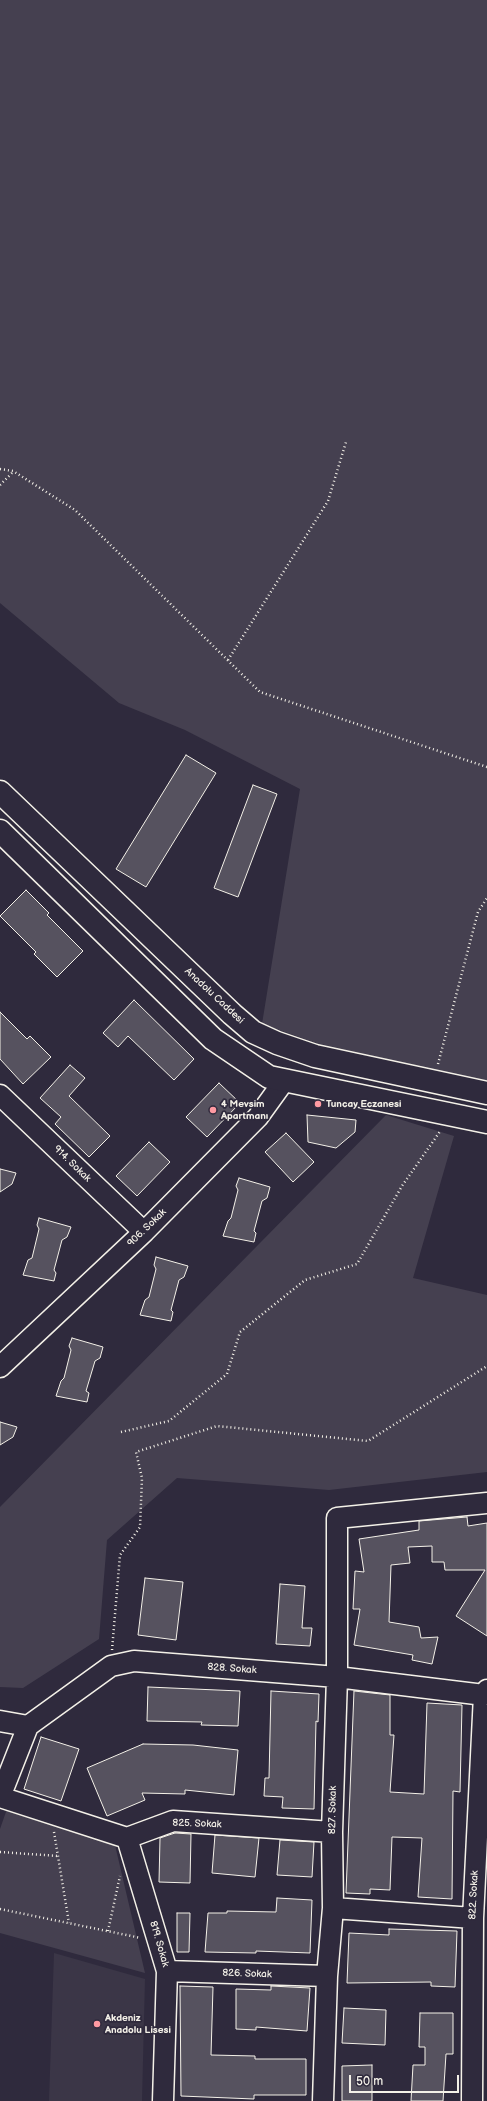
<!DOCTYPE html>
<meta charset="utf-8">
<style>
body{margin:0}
#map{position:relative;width:487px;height:2101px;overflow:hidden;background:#2f2a3d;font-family:"Balsamiq Sans",sans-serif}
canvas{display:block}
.scale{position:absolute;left:349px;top:2075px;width:110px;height:18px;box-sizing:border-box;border:2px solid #f4f1e8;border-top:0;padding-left:5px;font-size:12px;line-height:14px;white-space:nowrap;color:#f4f1e8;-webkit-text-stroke:3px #2f2a3d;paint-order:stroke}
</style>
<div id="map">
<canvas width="487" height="2101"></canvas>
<div class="scale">50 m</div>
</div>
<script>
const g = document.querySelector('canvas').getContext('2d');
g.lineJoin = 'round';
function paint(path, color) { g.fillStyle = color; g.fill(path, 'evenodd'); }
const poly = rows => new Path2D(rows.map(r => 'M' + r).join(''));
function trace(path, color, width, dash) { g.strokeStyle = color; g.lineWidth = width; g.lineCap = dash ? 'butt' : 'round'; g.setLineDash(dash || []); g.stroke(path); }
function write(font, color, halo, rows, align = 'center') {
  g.font = font + ' "Balsamiq Sans",sans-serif'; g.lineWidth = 3.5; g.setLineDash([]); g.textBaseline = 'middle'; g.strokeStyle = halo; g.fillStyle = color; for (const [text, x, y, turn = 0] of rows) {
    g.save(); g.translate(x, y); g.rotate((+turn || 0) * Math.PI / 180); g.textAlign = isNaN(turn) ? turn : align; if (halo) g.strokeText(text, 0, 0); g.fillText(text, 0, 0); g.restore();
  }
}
paint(poly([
 [54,1953,145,1979,142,2101,49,2101]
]), '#3b3647');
paint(poly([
 [0,0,487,0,487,1082,316,1043,262,1024,300,789,185,730,119,703,0,603],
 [386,1115,454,1136,413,1278,487,1295,487,1472,329,1490,177,1478,107,1540,99,1639,23,1688,0,1687,0,1507],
 [7,1809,115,1845,145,1973,0,1933,0,1829]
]), '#454050');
const building = poly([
 [186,755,216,773,146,887,116,869,186,755],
 [253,785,277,794,238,897,214,888,253,785],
 [26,890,49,913,47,915,83,951,57,977,34,954,36,952,0,916,26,890],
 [134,1000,194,1059,174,1080,128,1036,118,1047,103,1033,134,1000],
 [0,1012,27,1039,30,1036,51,1057,23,1084,0,1059,0,1012],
 [70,1065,85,1078,69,1096,110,1136,89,1157,55,1124,61,1117,40,1098,70,1065],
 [219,1083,240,1103,207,1137,186,1117,219,1083],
 [307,1115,356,1120,355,1132,336,1148,308,1142,307,1115],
 [286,1133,314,1162,293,1182,265,1152,286,1133],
 [149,1142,170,1162,137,1196,116,1176,149,1142],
 [0,1169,16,1173,12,1184,0,1192,0,1169],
 [239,1178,270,1187,267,1198,262,1201,254,1231,256,1233,254,1242,223,1236,228,1221,231,1218,238,1190,236,1186,239,1178],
 [39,1218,71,1227,67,1237,62,1240,54,1270,56,1273,54,1281,23,1275,28,1260,32,1258,39,1229,37,1225,39,1218],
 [156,1257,188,1266,184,1277,179,1280,171,1310,173,1312,171,1321,140,1315,145,1300,149,1297,156,1269,154,1265,156,1257],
 [72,1338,103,1347,100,1358,95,1361,86,1391,89,1393,87,1402,56,1396,61,1381,64,1378,71,1350,69,1346,72,1338],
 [0,1422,17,1427,13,1437,0,1445,0,1422],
 [467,1517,468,1526,487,1523,487,1636,456,1616,485,1570,445,1570,444,1562,432,1562,432,1546,408,1547,410,1563,391,1565,389,1622,419,1627,421,1638,438,1637,432,1664,412,1660,413,1655,354,1645,360,1609,353,1609,355,1571,364,1572,359,1539,419,1530,419,1521,467,1517],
 [145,1578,183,1582,176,1640,138,1635,145,1578],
 [280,1584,305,1586,302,1628,312,1628,310,1646,276,1644,280,1584],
 [148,1687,240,1691,238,1726,201,1725,202,1722,147,1721,148,1687],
 [271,1691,319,1694,318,1722,316,1721,314,1809,282,1808,283,1797,264,1796,265,1778,269,1778,271,1691],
 [354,1691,390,1695,390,1735,394,1735,390,1792,424,1794,427,1703,462,1705,460,1792,453,1791,452,1899,418,1897,422,1838,392,1837,390,1890,370,1889,370,1894,346,1893,354,1691],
 [41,1737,79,1749,61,1801,24,1789,41,1737],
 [143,1744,193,1745,238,1750,234,1795,185,1790,185,1794,142,1793,145,1800,107,1816,87,1768,143,1744],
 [175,1833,191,1834,190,1883,159,1882,160,1838,175,1833],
 [215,1835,259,1838,255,1877,212,1873,215,1835],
 [280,1840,314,1842,312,1877,277,1875,280,1840],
 [277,1898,312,1900,310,1953,256,1951,256,1953,205,1952,208,1913,227,1913,227,1911,276,1912,277,1898],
 [177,1913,190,1913,189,1952,177,1952,177,1913],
 [389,1929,457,1931,455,1987,431,1986,431,1982,347,1983,349,1933,389,1935,389,1929],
 [180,1986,213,1987,211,2055,255,2056,255,2059,306,2059,306,2095,254,2095,254,2099,181,2096,180,1986],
 [271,1986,310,1988,307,2031,256,2027,256,2030,236,2029,236,1989,271,1990,271,1986],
 [344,2008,386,2010,385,2045,342,2043,344,2008],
 [420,2013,453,2013,453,2054,446,2054,443,2101,411,2101,413,2065,425,2065,425,2047,419,2047,420,2013],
 [372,2065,372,2101,342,2101,342,2066,372,2065]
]);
paint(building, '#56525f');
trace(building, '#f4f1e8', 1);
const minor = poly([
 [0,1095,144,1232],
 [0,1367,144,1232,258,1117,284,1081],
 [0,1721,28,1726,111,1666,134,1661,337,1677,484,1695],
 [0,1797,127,1838,173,1821,332,1832],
 [0,1797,28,1726],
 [127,1838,167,1971,163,2101],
 [333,1908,473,1918],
 [167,1971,327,1976],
 [323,2101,327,1976,333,1908,332,1832,337,1677,337,1518,487,1503],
 [472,2101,473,1918,484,1695,487,1690]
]);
const major = poly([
 [0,792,232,1014,253,1032,277,1043,315,1056,487,1093],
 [0,831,213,1039,269,1077,487,1122]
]);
trace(minor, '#f4f1e8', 23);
trace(major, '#f4f1e8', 25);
trace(poly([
 [0,469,13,471,75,510,260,692,487,767],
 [0,485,13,472],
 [228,660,328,501,346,442],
 [438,1064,478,912,487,898],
 [121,1432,169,1421,227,1374,240,1332,305,1280,357,1264,402,1186,441,1130],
 [112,1650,120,1555,140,1527,142,1478,136,1452,217,1426,368,1441,487,1366],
 [54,1832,69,1923],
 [0,1852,58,1856],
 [0,1909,141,1938],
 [108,1931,120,1876]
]), '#f4f1e8', 2.5, [1, 3]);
trace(minor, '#2f2a3d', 20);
trace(major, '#2f2a3d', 22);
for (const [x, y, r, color] of [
 [318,1104,4,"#ff9aa2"],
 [213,1110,4,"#ff9aa2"],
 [97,2024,4,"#ff9aa2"]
]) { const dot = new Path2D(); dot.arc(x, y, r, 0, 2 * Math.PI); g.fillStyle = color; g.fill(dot); trace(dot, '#2f2a3d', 1.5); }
write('10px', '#f4f1e8', '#2f2a3d', [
 ["Anadolu Caddesi",214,996,43],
 ["914. Sokak",72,1164,44],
 ["906. Sokak",147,1228,-44],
 ["828. Sokak",232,1669,4],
 ["827. Sokak",333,1810,-89],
 ["825. Sokak",197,1824,2],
 ["822. Sokak",474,1895,-87],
 ["819. Sokak",159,1944,74],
 ["826. Sokak",247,1974,2]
]);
write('bold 10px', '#f4f1e8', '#2f2a3d', [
 ["4 Mevsim",221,1104],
 ["Apartmanı",221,1116],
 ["Tuncay Eczanesi",326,1104],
 ["Akdeniz",105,2018],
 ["Anadolu Lisesi",105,2030]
], 'left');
</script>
